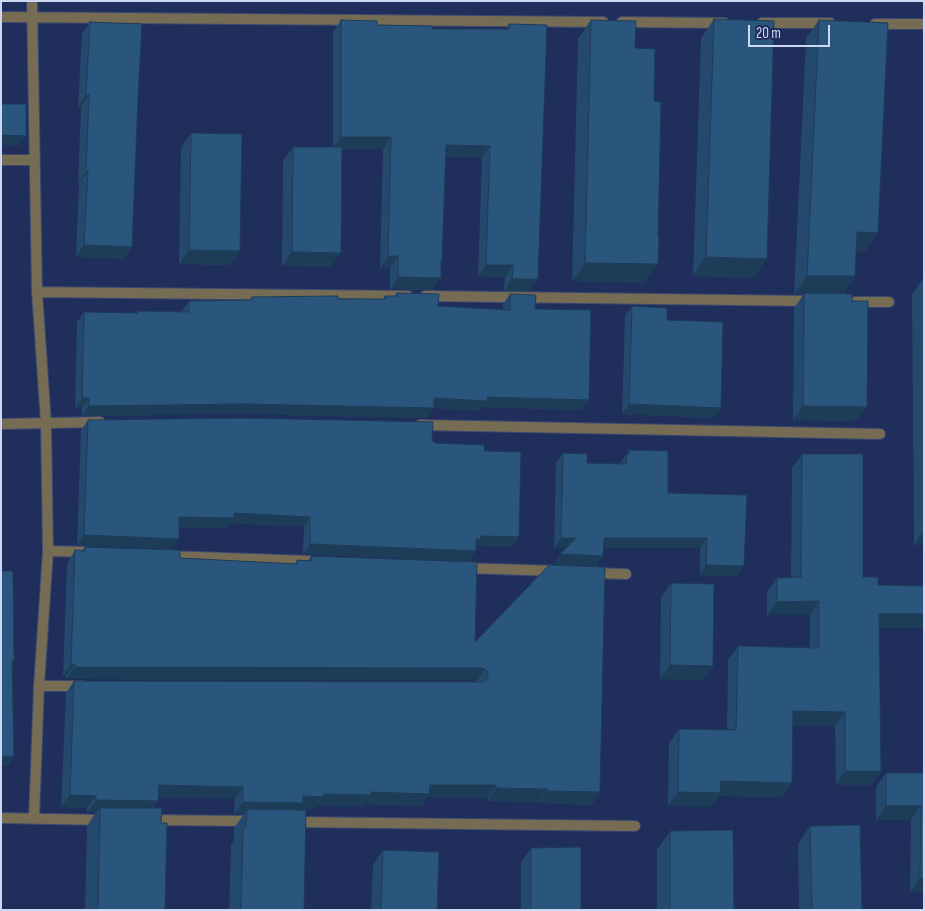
<!DOCTYPE html>
<style>
body{margin:0}
#map{position:relative;width:925px;height:911px;overflow:hidden;background:#202e5b;font-family:"Sofia Sans Condensed",sans-serif}
canvas{display:block}
.frame{position:absolute;inset:0;border:2px solid #ccd7f3;pointer-events:none}
.scale{position:absolute;left:748px;top:25px;width:82px;height:22px;box-sizing:border-box;border:2px solid #ccd7f3;border-top:0;padding-left:6px;font-size:15px;line-height:18px;white-space:nowrap;color:#ccd7f3;-webkit-text-stroke:4px #202e5b;paint-order:stroke}
</style>
<div id="map">
<canvas width="925" height="911"></canvas>
<div class="frame"></div>
<div class="scale">20 m</div>
</div>
<script>
const g = document.querySelector('canvas').getContext('2d');
g.lineJoin = 'round';
const poly = rows => new Path2D(rows.map(r => 'M' + r).join(''));
function trace(path, color, width, dash) { g.strokeStyle = color; g.lineWidth = width; g.lineCap = dash ? 'butt' : 'round'; g.setLineDash(dash || []); g.stroke(path); }
function paint(path, color) { g.fillStyle = color; g.fill(path, 'evenodd'); }
const minor = poly([
 [32,1,37,292],
 [1,17,603,22],
 [622,22,725,23],
 [762,23,830,23],
 [875,24,924,24],
 [1,160,34,160],
 [425,296,811,301],
 [855,302,889,302],
 [1,424,100,422],
 [420,425,880,434],
 [48,551,87,552],
 [167,556,310,561],
 [464,568,557,571],
 [592,573,626,574],
 [39,686,82,686],
 [1,818,104,820],
 [34,819,39,686,48,551,46,423,37,292,408,296],
 [149,820,252,821],
 [294,822,635,826]
]);
trace(minor, '#3c4973', 12);
trace(minor, '#766c54', 10);
paint(poly([
 [714,19,754,278,693,276,701,38],
 [341,20,377,25,432,29,506,29,509,24,529,291,504,291,505,277,478,276,482,157,445,157,442,261,432,290,390,289,390,268,380,268,383,149,342,149,331,267,282,266,283,161,293,147,333,147,333,32],
 [591,20,635,48,645,283,572,281,578,39],
 [819,20,866,251,856,251,855,276,843,294,852,301,867,407,856,421,793,420,794,308,804,294,794,294,806,38],
 [90,22,138,97,132,247,124,259,76,257,79,183,78,183,81,107,78,107,82,33],
 [191,133,240,251,230,265,179,264,181,147],
 [924,278,924,545,914,545,912,294],
 [397,293,438,306,503,310,503,304,510,294,535,309,589,400,582,410,483,407,480,411,434,408,427,418,236,414,82,416,82,408,75,408,77,322,84,312,136,313,138,311,182,311,189,301,250,300,252,297,383,299,385,296,395,296],
 [632,306,714,418,622,414,625,316],
 [88,420,432,441,434,443,484,451,519,537,512,547,476,546,469,561,303,554,304,527,230,523,227,528,179,527,172,549,77,545,81,430],
 [629,450,668,493,744,566,737,576,700,575,700,548,604,548,596,566,554,564,560,554,567,548,554,548,556,463,563,453,587,463,620,464],
 [802,454,863,577,878,585,924,586,924,628,879,628,881,771,871,785,836,785,835,726,793,725,792,783,782,797,719,796,711,807,668,806,669,743,679,729,727,730,728,660,738,646,810,648,810,615,767,615,767,592,777,578,791,578,792,468],
 [85,547,180,558,295,564,297,560,308,561,311,556,475,642,592,805,539,803,539,802,488,801,488,798,427,797,421,806,364,804,362,807,317,806,315,809,298,809,297,810,304,910,229,910,231,845,234,840,234,828,244,814,234,814,235,799,158,797,158,801,153,808,161,823,165,910,85,910,87,826,96,812,87,812,87,808,61,807,66,693,74,681,477,682,473,680,66,679,66,676,63,676,67,563,75,550,82,550],
 [671,583,713,666,703,680,660,679,661,597],
 [886,773,924,773,924,892,910,892,911,820,876,820,876,787],
 [810,826,862,910,799,910,798,844],
 [670,831,734,910,657,910,657,850],
 [531,848,581,910,521,910,521,862],
 [383,850,437,910,371,910,373,865]
]), '#24496c');
paint(poly([
 [86,95,89,95,81,107,78,107],
 [1,135,26,136,19,146,1,145],
 [341,137,391,137,383,149,333,149],
 [446,145,490,146,482,157,437,157],
 [86,171,88,171,79,183,78,183],
 [857,232,878,233,866,251,844,250],
 [84,245,132,247,124,259,76,257],
 [189,250,240,251,230,265,179,264],
 [292,252,341,253,331,267,282,266],
 [388,256,398,256,390,268,380,268],
 [706,257,767,259,754,278,693,276],
 [585,263,658,264,645,283,572,281],
 [486,265,513,265,505,277,478,276],
 [807,276,855,276,842,295,794,294],
 [398,277,441,278,432,290,390,289],
 [512,279,538,279,529,291,504,291],
 [487,397,589,400,582,410,483,407,480,411,434,408,427,418,236,414,82,416,89,406],
 [82,398,89,398,82,408,75,408],
 [629,404,721,408,714,418,622,414],
 [803,406,867,407,856,421,793,420],
 [234,513,310,517,304,527,230,523,227,528,172,527,179,517],
 [924,530,924,545,914,545],
 [84,535,179,539,172,549,77,545],
 [481,536,519,537,512,547,476,546,476,539],
 [561,538,576,538,569,548,554,548],
 [604,538,707,538,700,548,598,548],
 [310,544,476,551,469,561,303,554],
 [604,548,599,556,603,556,596,566,554,564,560,554],
 [706,565,744,566,737,576,700,575],
 [819,601,810,615,767,615,777,602],
 [879,614,924,614,924,628,869,628],
 [71,664,75,664,66,676,63,676],
 [670,665,713,666,703,680,660,679],
 [75,667,482,668,485,669,477,681,473,680,66,679],
 [793,711,845,712,835,726,783,725],
 [14,756,8,766,1,766,1,757],
 [845,771,881,771,871,785,836,785],
 [721,781,792,783,782,797,719,796,711,807,668,806,678,792],
 [159,785,243,787,235,799,150,797],
 [430,785,496,785,488,798,427,797,421,806,364,804,362,807,317,806,315,809,298,809,294,815,247,809,244,814,234,814,243,802,303,796,324,794,371,792],
 [496,788,547,789,539,802,488,801],
 [547,791,600,792,592,805,539,803],
 [70,795,96,796,87,808,61,807],
 [96,800,158,801,150,813,100,808,96,812,87,812],
 [886,806,921,806,911,820,876,820],
 [920,878,924,878,924,892,910,892]
]), '#1d3c58');
const building = poly([
 [714,19,774,21,767,259,706,257,714,19],
 [341,20,377,21,377,25,432,26,432,29,509,29,509,24,547,25,538,279,512,279,513,265,486,265,490,146,446,145,442,261,441,261,441,278,398,277,398,256,388,256,391,137,341,137,341,20],
 [591,20,636,21,635,48,655,49,654,101,661,102,658,236,659,236,658,264,585,263,591,20],
 [819,20,888,23,878,233,857,232,855,276,807,276,819,20],
 [90,22,142,24,138,97,132,247,84,245,88,171,86,171,89,95,86,95,90,22],
 [1,104,26,104,26,136,1,135,1,104],
 [191,133,242,134,240,251,189,250,191,133],
 [293,147,342,147,341,253,292,252,293,147],
 [397,293,439,294,438,306,510,310,510,294,536,295,535,309,591,310,589,400,487,397,487,401,434,398,434,408,243,404,89,406,89,398,82,398,84,312,138,313,138,311,189,312,189,301,252,300,252,297,338,296,338,299,385,299,385,296,397,296,397,293],
 [804,293,852,294,852,301,868,301,867,407,803,406,804,293],
 [632,306,667,308,667,320,723,322,721,408,629,404,632,306],
 [243,418,433,422,432,441,435,442,434,443,485,445,484,451,521,452,519,537,481,536,481,539,476,539,476,551,310,544,310,517,234,513,234,518,179,517,179,539,84,535,88,420,243,418],
 [629,450,668,451,668,493,747,495,744,566,706,565,707,538,604,538,603,556,560,554,576,538,561,538,563,453,587,454,587,463,626,464,627,454,629,454,629,450],
 [802,454,863,454,863,577,878,577,878,585,924,586,924,614,879,614,881,771,845,771,845,712,793,711,792,783,721,781,720,793,678,792,679,729,736,730,738,646,819,648,819,601,777,602,777,578,801,577,802,454],
 [85,547,180,550,180,558,297,564,297,560,311,561,311,556,477,562,475,642,549,565,605,567,600,792,547,791,547,789,496,788,496,785,430,785,429,794,371,792,371,795,324,794,323,797,303,796,303,803,243,802,243,787,159,785,158,801,96,800,96,796,70,795,74,681,482,682,487,679,488,675,488,672,485,669,482,668,75,667,75,664,71,664,75,550,85,551,85,547],
 [1,571,13,571,14,661,12,661,14,756,1,757,1,571],
 [671,583,714,584,713,666,670,665,671,583],
 [886,773,924,773,924,878,920,878,921,806,886,806,886,773],
 [100,808,162,808,161,823,167,823,165,910,98,910,100,808],
 [247,809,306,810,304,910,241,910,243,827,246,827,247,809],
 [860,825,862,910,812,910,810,826,860,825],
 [733,830,734,910,670,910,670,831,733,830],
 [581,847,581,910,531,910,531,848,581,847],
 [383,850,439,852,437,910,381,910,383,850]
]);
paint(building, '#2a557d');
trace(building, '#1d3c58', 1);
</script>
